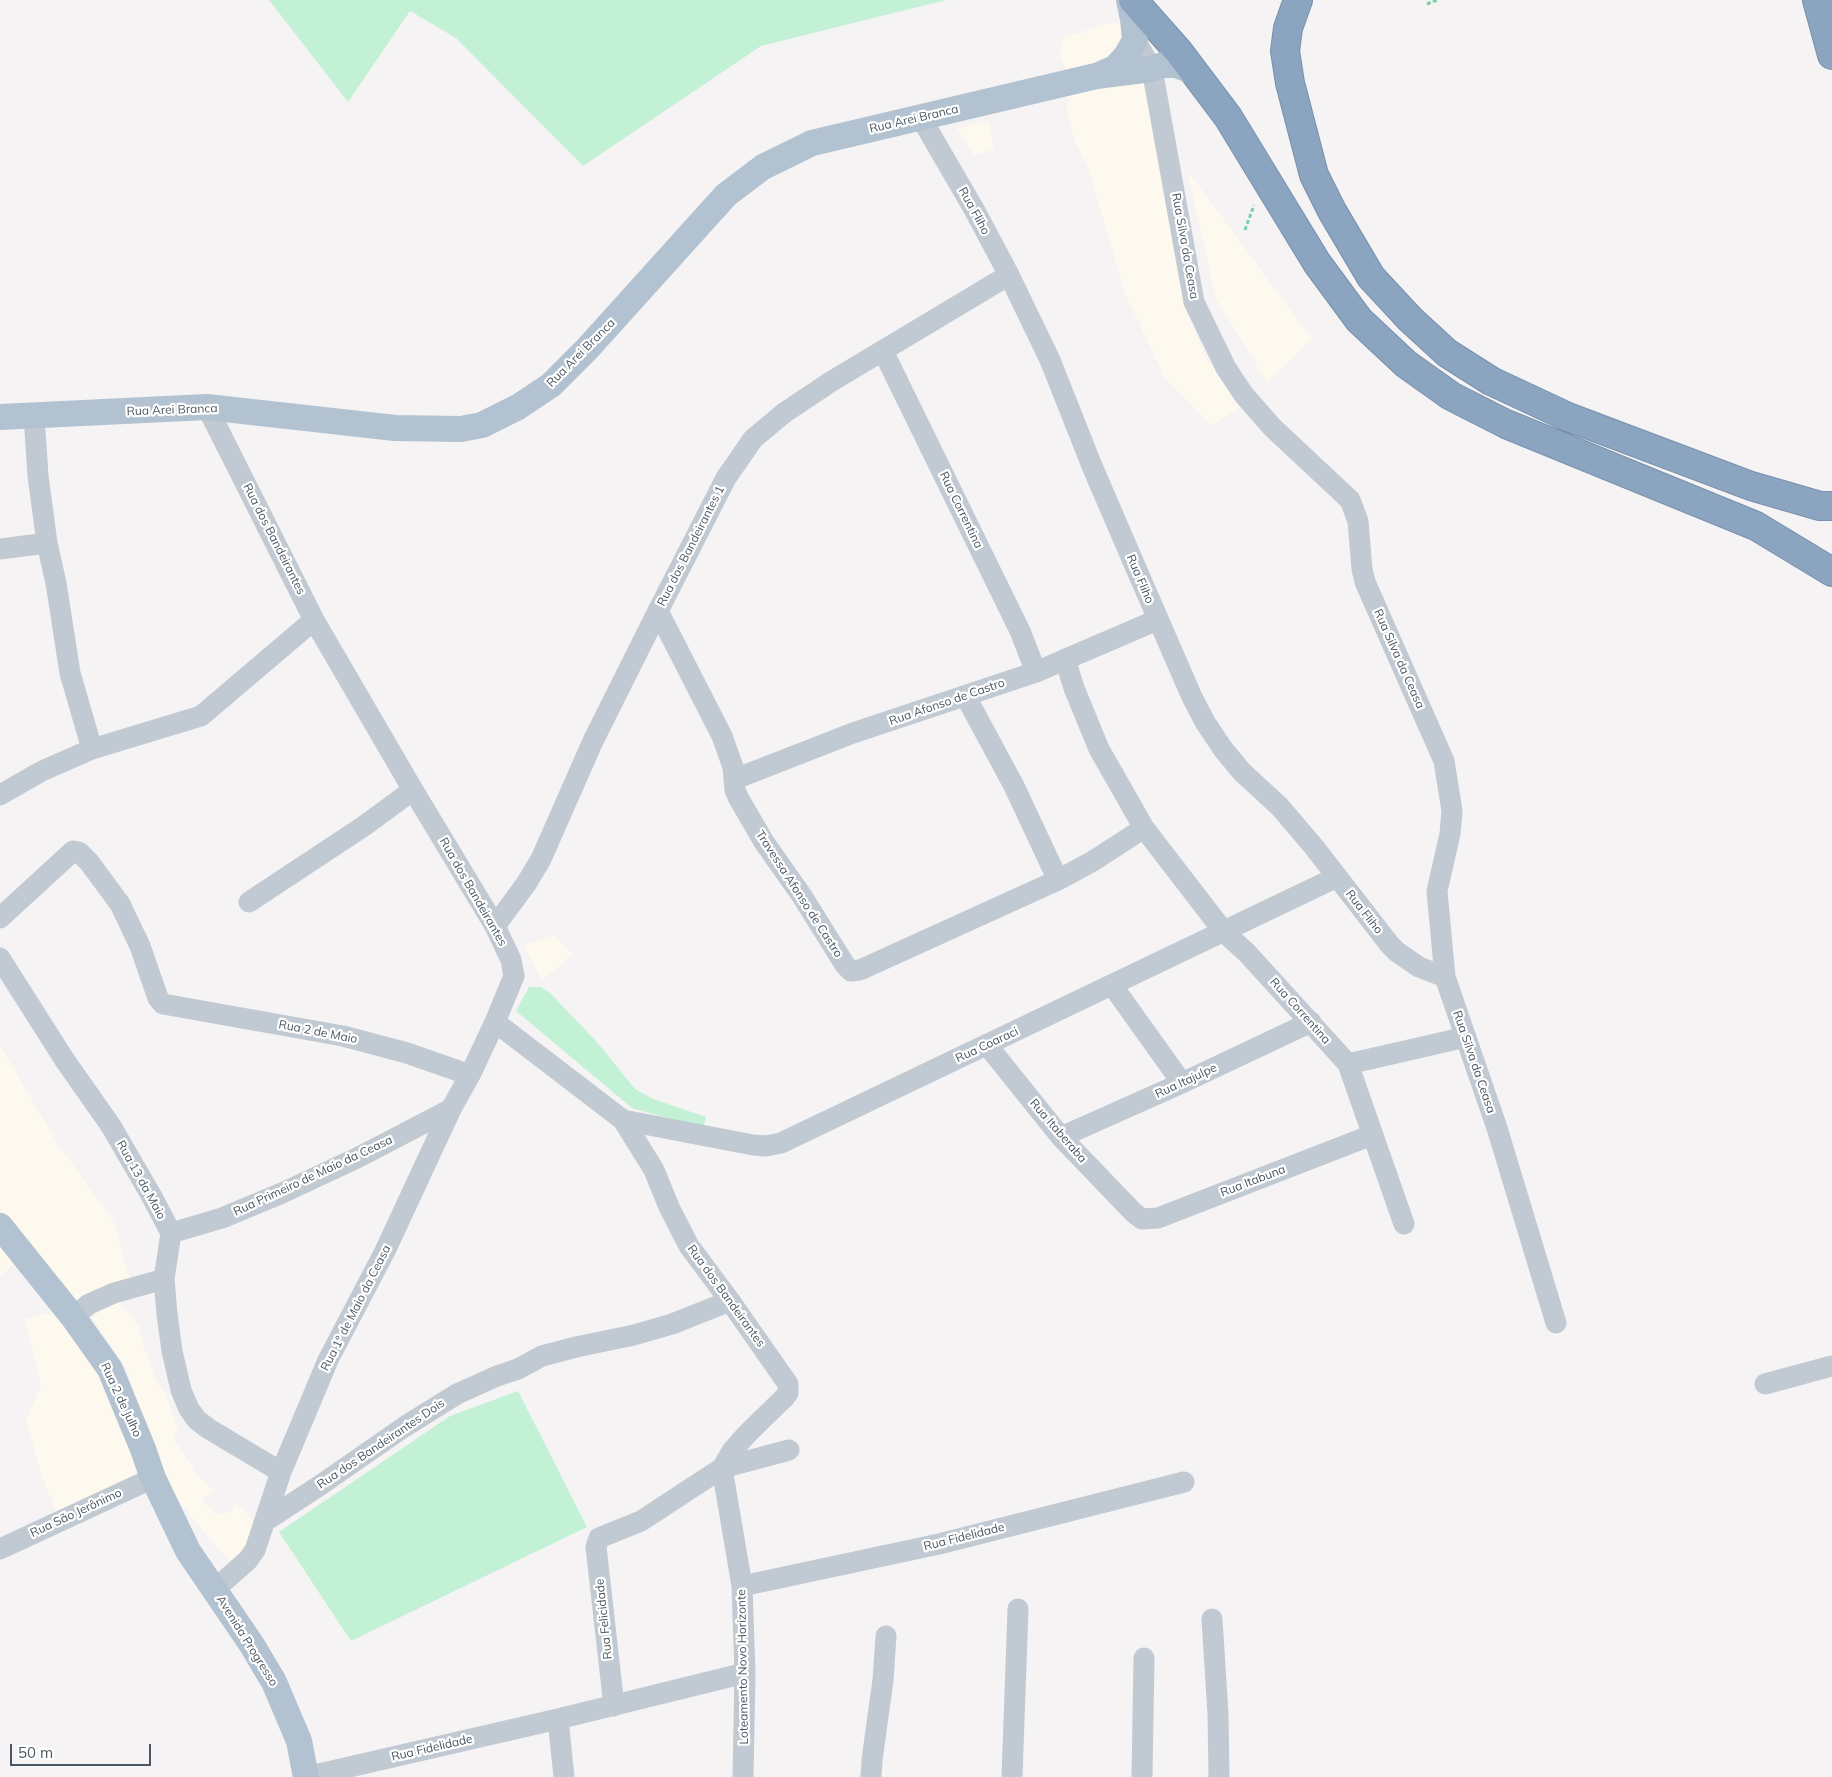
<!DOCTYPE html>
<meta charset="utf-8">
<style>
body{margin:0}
#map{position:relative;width:1832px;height:1777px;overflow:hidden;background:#f5f3f3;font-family:Mulish,sans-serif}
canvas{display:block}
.scale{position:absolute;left:10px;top:1744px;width:141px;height:22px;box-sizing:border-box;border:2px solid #4a5661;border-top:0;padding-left:6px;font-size:15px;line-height:18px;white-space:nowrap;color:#4a5661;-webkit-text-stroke:4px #fff;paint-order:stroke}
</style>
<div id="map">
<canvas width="1832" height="1777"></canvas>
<div class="scale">50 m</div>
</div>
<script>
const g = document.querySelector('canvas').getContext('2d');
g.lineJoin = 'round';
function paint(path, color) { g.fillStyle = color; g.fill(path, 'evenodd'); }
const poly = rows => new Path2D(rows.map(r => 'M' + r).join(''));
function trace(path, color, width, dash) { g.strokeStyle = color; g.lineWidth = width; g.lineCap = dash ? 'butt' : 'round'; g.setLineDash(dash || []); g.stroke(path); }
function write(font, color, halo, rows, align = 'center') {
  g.font = font + ' Mulish,sans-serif'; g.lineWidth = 4.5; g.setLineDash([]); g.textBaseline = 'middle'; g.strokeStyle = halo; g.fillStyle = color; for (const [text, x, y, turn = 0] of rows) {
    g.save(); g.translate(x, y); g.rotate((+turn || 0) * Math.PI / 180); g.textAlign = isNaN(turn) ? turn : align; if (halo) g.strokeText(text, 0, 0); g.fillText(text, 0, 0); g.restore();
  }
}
paint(poly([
 [1106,23,1125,24,1123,49,1114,59,1069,75,1059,54,1063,39],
 [1147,80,1186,308,1205,357,1244,405,1212,426,1166,379,1126,297,1088,168,1075,141,1067,110,1068,96],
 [989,121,994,148,975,156,957,128],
 [1187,170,1312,339,1267,382,1216,299],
 [554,935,573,954,542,981,524,945],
 [0,1045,57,1143,113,1220,130,1278,72,1305,0,1208],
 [0,1241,17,1262,0,1276],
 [118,1301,139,1325,144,1347,155,1377,166,1396,178,1430,172,1437,194,1468,195,1474,214,1490,202,1501,218,1515,228,1513,237,1503,257,1524,249,1550,231,1562,209,1538,177,1499,160,1469,126,1368,92,1317],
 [56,1312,96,1366,105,1394,140,1476,57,1515,41,1474,26,1419,41,1386,25,1319]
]), '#fdf9ef');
paint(poly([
 [269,0,946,0,761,46,583,166,456,38,410,11,348,102],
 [529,987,541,987,549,992,596,1041,635,1089,653,1099,706,1117,703,1128,632,1108,516,1011],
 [518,1391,587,1527,351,1641,279,1532,450,1416]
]), '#c3f1d5');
const highway = poly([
 [1133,0,1179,52,1228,117,1317,263,1359,320,1406,364,1451,396,1506,424,1756,526,1832,572],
 [1298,0,1288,28,1285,51,1290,83,1314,175,1332,211,1371,277,1410,319,1447,353,1491,381,1568,417,1751,486,1820,506,1832,506],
 [1817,0,1832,55]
]);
trace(highway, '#7690ad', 30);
trace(poly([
 [1427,4,1437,0],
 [1245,230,1254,205]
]), '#7ad0a6', 3, [4, 2.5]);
trace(poly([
 [1135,40,1152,69,1194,302,1226,368,1244,395,1272,427,1350,500,1358,521,1362,569,1365,582,1444,761,1452,811,1450,834,1437,891,1445,977,1497,1128,1556,1323],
 [921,118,975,211,1009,275,1050,360,1092,466,1132,559,1192,697,1205,722,1223,749,1242,772,1280,807,1314,847,1390,945,1397,952,1419,967,1445,977],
 [883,351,1020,631,1036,672],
 [207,407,314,620,413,790,495,926,511,960,514,976,495,1022,623,1120,654,1170,669,1207,689,1246,730,1301,788,1384,788,1393,785,1397,747,1434,732,1451,722,1468],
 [34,416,38,476,47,543,56,583,70,673,92,749],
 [0,549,47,543],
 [658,611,722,736,733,767,735,790,739,799,764,842,802,896,845,965,851,971,860,970,1058,880,1093,861,1144,828],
 [1065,659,1074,688,1099,749,1144,828,1224,932,1247,953,1348,1064,1404,1224],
 [966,697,1014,786,1058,880],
 [735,779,853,733,1036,672,1157,620],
 [0,795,42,771,92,749,201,716,314,620],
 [249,902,364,826,413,790],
 [0,918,73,851,79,852,89,862,120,904,140,946,158,998,163,1004,343,1036,407,1053,470,1075],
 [495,926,526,884,541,859,593,741,658,611,726,478,753,439,784,413,832,381,1009,275],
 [0,958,64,1059,111,1126,151,1195,171,1233,164,1279,167,1314,172,1351,181,1390,189,1409,197,1420,209,1429,281,1472],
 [1112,985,1182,1083],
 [987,1045,1061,1137,1134,1213,1142,1219,1158,1218,1372,1135],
 [1348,1064,1466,1037],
 [623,1120,753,1145,766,1146,781,1143,1337,877],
 [1061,1137,1182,1083,1311,1022],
 [171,1233,222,1218,282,1193,357,1158,451,1109],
 [73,1317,89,1304,114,1293,164,1279],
 [1765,1384,1832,1366],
 [722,1468,742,1586,745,1673,743,1777],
 [264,1522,322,1484,404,1427,457,1394,497,1376,518,1369,542,1356,576,1347,634,1335,672,1324,730,1301],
 [0,1549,153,1478],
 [742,1586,939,1544,1184,1482],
 [215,1589,248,1560,255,1550,281,1472,328,1360,385,1251,451,1109,470,1075,495,1022],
 [1212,1619,1218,1714,1219,1777],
 [614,1706,596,1547,599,1538,641,1521,722,1468,789,1450],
 [558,1719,564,1777],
 [306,1777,558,1719,745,1673],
 [871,1777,872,1760,883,1680,886,1636],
 [1012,1777,1018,1609],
 [1142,1777,1144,1658]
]), '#c1cad2', 21);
trace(poly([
 [1099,75,1115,68,1126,56,1135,40,1133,19,1129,0],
 [0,417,207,407,395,428,461,429,482,425,518,407,551,385,587,349,726,195,763,167,812,143,1096,76,1152,69,1163,65,1176,65,1187,69,1197,75],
 [0,1226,73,1317,110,1369,143,1449,153,1478,188,1551,252,1645,274,1682,299,1741,306,1777]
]), '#b3c2d1', 26);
trace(highway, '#8ba5c1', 28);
write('12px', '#4a5661', '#fff', [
 ["Rua Arei Branca",914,119,-13],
 ["Rua Fliho",974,211,61],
 ["Rua Silva da Ceasa",1185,246,80],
 ["Rua Arei Branca",581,353,-45],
 ["Rua Arei Branca",172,410,-2],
 ["Rua Correntina",961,510,64],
 ["Rua dos Bandeirantes",274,539,63],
 ["Rua dos Bandeirantes 1",691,546,-63],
 ["Rua Fliho",1140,579,67],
 ["Rua Silva da Ceasa",1399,659,66],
 ["Rua Afonso de Castro",947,702,-19],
 ["Rua dos Bandeirantes",473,892,60],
 ["Travessa Afonso de Castro",799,894,57],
 ["Rua Fliho",1364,912,52],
 ["Rua Correntina",1300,1011,48],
 ["Rua 2 de Maio",318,1032,11],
 ["Rua Coaraci",987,1045,-25],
 ["Rua Silva da Ceasa",1474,1062,71],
 ["Rua Itajulpe",1186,1081,-25],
 ["Rua Itaberaba",1058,1131,49],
 ["Rua Primeiro de Maio da Ceasa",313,1176,-25],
 ["Rua 13 da Maio",141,1180,61],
 ["Rua Itabuna",1253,1181,-21],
 ["Rua dos Bandeirantes",726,1296,54],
 ["Rua 1º de Maio da Ceasa",356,1308,-63],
 ["Rua 2 de Julho",121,1400,65],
 ["Rua dos Bandeirantes Dois",381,1444,-34],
 ["Rua São Jerônimo",76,1513,-25],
 ["Rua Fidelidade",964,1537,-14],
 ["Rua Felicidade",604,1619,-96],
 ["Avenida Progresso",247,1641,58],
 ["Loteamento Novo Horizonte",743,1667,-91],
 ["Rua Fidelidade",432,1748,-13]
]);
</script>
